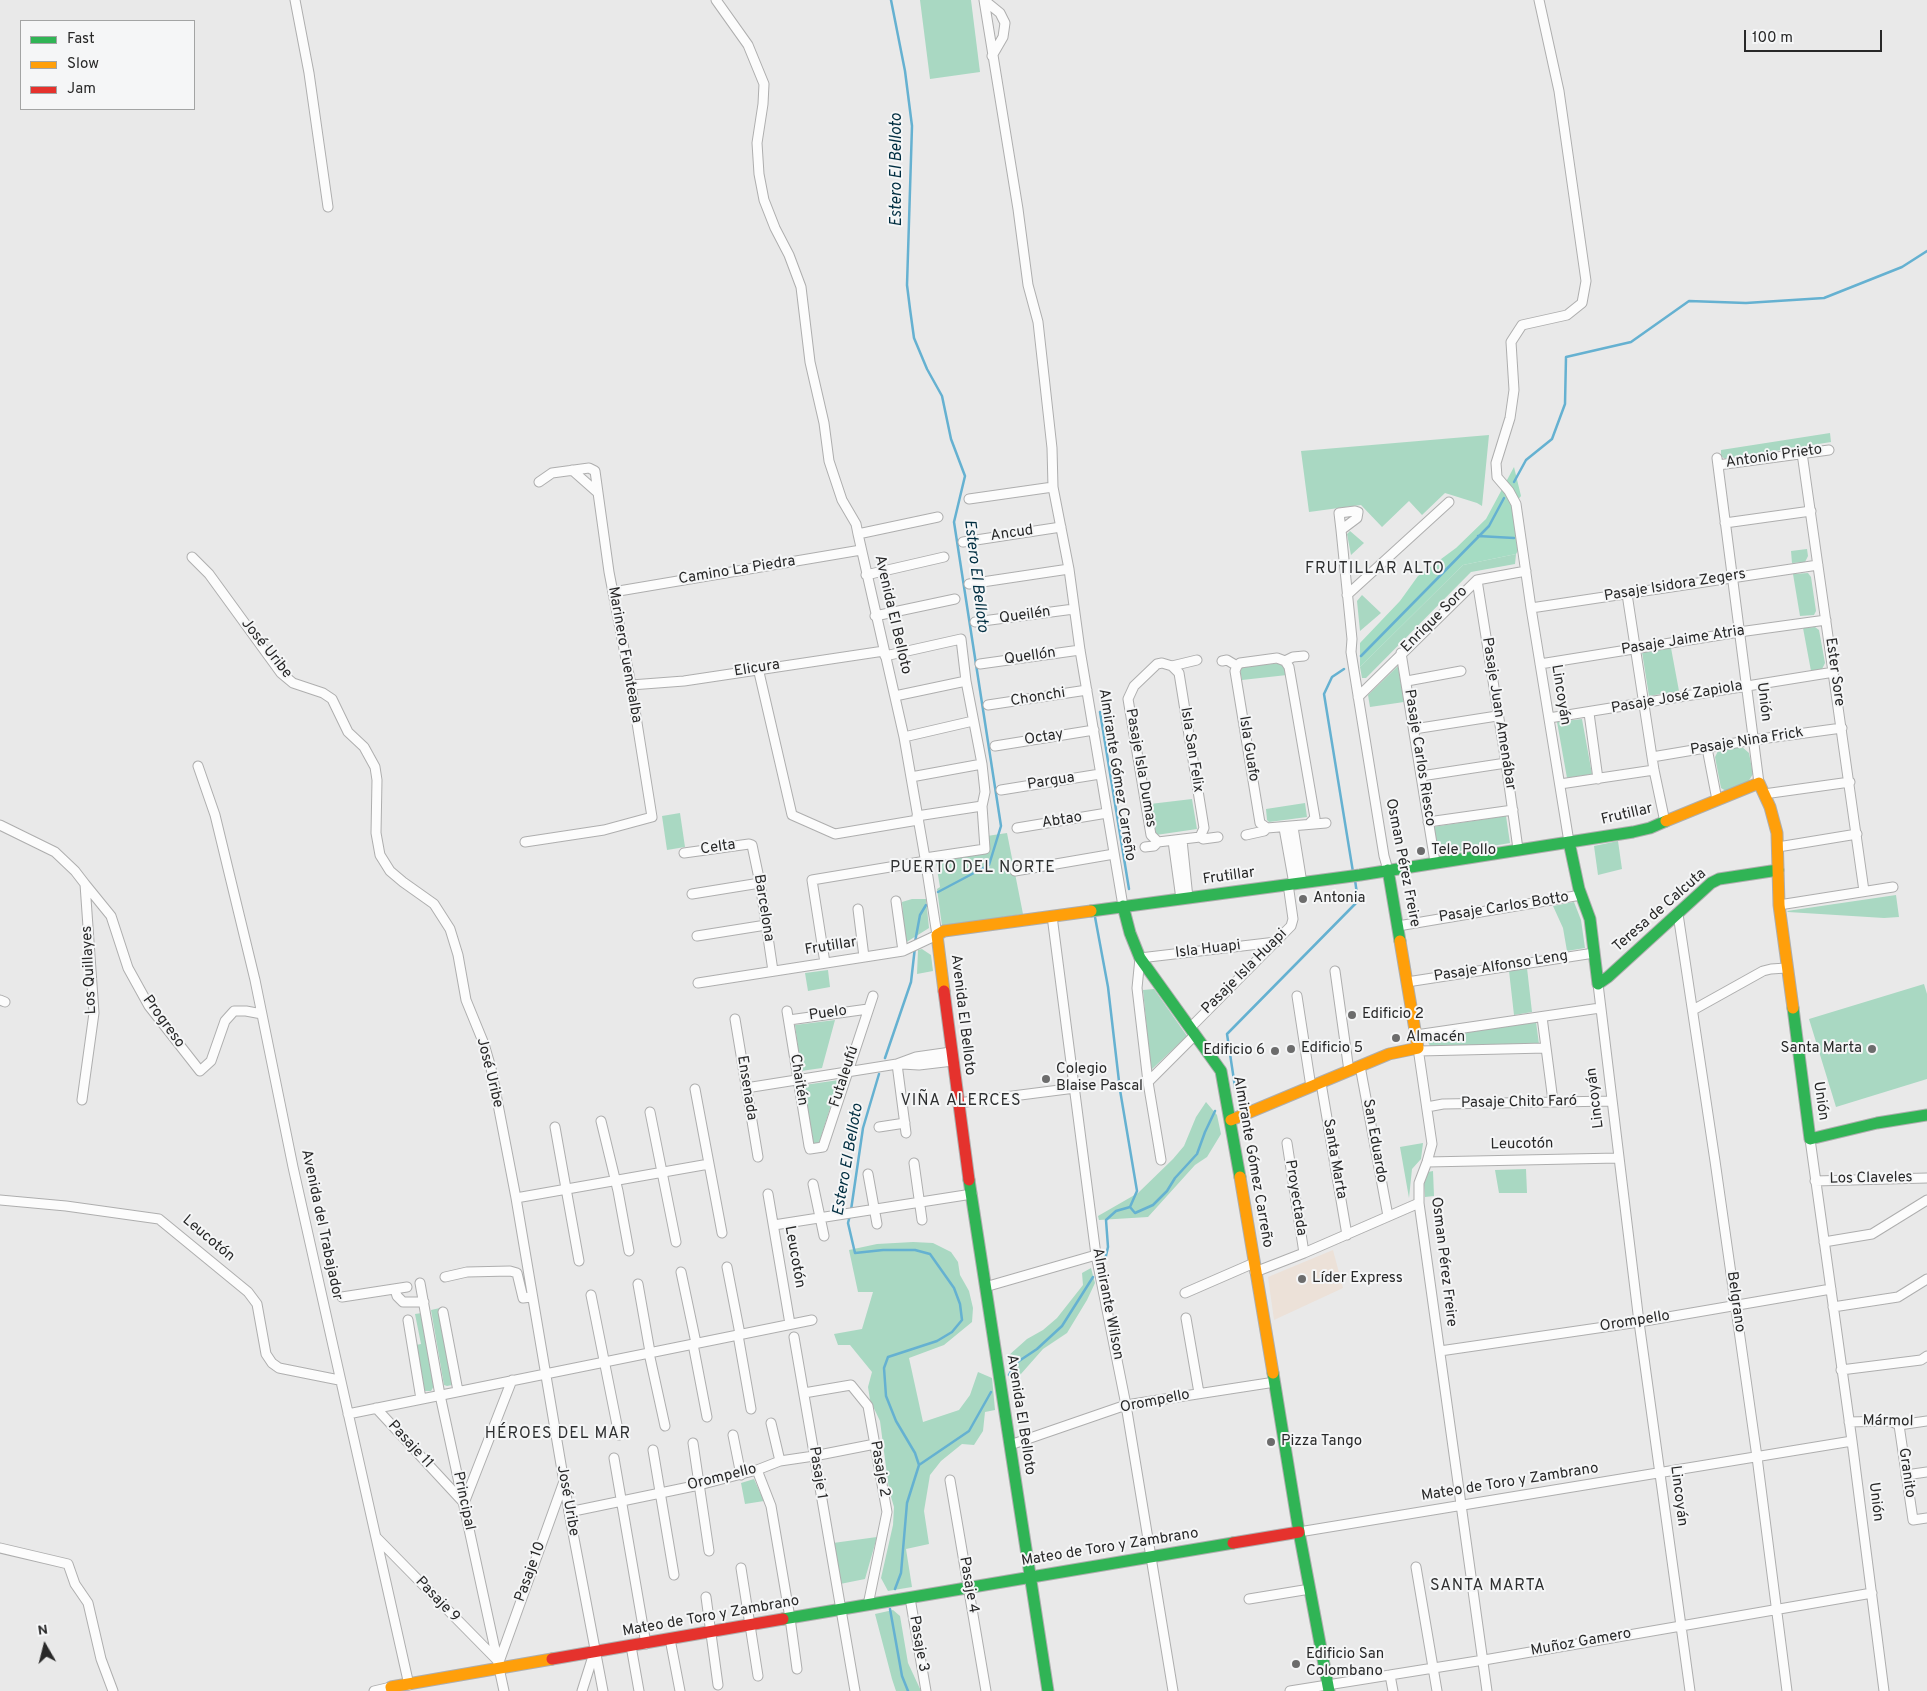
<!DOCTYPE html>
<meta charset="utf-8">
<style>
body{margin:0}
#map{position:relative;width:1927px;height:1691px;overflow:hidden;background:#e9e9e9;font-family:Overpass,sans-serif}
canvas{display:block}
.legend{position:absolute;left:20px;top:20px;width:175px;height:90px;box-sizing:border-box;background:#f5f6f7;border:1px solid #a3a4a4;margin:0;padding:6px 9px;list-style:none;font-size:15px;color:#282828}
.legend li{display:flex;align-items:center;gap:10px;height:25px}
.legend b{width:25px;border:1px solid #a3a4a4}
.north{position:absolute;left:20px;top:1621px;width:50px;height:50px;-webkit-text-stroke:4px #f5f6f7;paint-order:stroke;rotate:352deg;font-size:14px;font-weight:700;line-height:20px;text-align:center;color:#282828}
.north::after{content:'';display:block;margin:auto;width:18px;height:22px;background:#282828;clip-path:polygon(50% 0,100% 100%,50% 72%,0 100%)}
.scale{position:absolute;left:1744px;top:30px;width:138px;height:22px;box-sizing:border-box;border:2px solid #282828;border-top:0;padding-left:6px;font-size:15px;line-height:18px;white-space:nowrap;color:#282828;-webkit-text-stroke:4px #f5f6f7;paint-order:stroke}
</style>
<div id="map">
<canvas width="1927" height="1691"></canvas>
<ul class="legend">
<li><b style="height:6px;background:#30b455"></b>Fast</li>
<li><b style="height:6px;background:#ff9f0a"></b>Slow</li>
<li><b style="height:6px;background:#e5322d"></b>Jam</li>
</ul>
<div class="north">N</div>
<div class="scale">100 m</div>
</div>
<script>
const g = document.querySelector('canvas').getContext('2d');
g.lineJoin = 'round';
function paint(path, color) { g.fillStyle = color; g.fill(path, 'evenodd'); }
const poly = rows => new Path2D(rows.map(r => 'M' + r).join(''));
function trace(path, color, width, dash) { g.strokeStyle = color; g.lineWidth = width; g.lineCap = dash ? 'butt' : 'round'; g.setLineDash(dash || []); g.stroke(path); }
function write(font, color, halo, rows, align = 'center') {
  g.font = font + ' Overpass,sans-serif'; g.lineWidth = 4; g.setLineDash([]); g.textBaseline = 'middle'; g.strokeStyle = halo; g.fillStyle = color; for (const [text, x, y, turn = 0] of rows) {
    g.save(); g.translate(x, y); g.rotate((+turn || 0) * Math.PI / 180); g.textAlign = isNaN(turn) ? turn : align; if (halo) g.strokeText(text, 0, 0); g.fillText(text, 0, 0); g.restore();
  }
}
paint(poly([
 [1333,1250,1343,1288,1274,1320,1268,1277]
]), '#ece1d8');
paint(poly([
 [920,0,971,0,980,72,930,79],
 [1830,433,1831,442,1725,459,1721,456,1721,450],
 [1489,435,1482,506,1477,503,1445,493,1422,515,1409,501,1382,527,1361,505,1309,512,1301,451],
 [1350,531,1364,543,1351,555,1347,534],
 [1807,549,1808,556,1805,562,1792,563,1791,551],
 [1516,554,1515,564,1471,572,1366,678,1362,678,1360,667,1463,565],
 [1808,573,1811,577,1816,611,1814,615,1800,616,1793,574],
 [1362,595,1381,613,1360,631,1357,601],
 [1815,627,1819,630,1825,663,1822,669,1811,671,1803,628],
 [1671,648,1679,691,1649,696,1642,652],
 [1282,663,1285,665,1287,675,1242,680,1240,670,1242,667],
 [1398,666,1404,702,1370,707,1368,695],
 [1582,719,1592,774,1567,778,1557,722],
 [1741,746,1749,753,1753,774,1748,782,1726,791,1721,788,1715,757,1718,751],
 [1192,799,1197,829,1156,835,1150,804],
 [1305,803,1307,817,1269,822,1267,820,1266,809],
 [680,813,685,847,667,850,662,816],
 [1506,816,1510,843,1438,855,1432,827],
 [1007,833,1023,914,942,926,937,889,940,887,936,863,938,861,989,852,987,836],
 [1618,841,1622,869,1598,875,1594,846],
 [1896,895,1899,917,1884,918,1788,912,1787,911],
 [912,899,926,899,929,928,905,943,902,902],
 [1574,902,1581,920,1585,948,1567,951,1563,928,1553,906],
 [922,949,931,955,933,971,917,974,918,950],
 [1527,968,1532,1012,1514,1015,1509,971],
 [828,970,830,987,808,991,805,973],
 [1924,984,1927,994,1927,1079,1836,1107,1809,1019],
 [1154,989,1187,1036,1151,1070,1143,990],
 [835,1020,822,1068,801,1071,795,1025],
 [1536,1022,1539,1044,1430,1046,1426,1038],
 [839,1080,819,1143,814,1145,812,1142,804,1085],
 [1206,1102,1217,1115,1221,1134,1207,1157,1195,1165,1148,1217,1099,1220,1098,1216,1138,1193,1173,1159,1184,1146,1196,1117],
 [1423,1143,1421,1159,1412,1169,1409,1198,1400,1147],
 [1526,1169,1527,1193,1499,1193,1495,1170],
 [1433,1171,1434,1196,1425,1197,1424,1184,1428,1172],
 [913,1242,933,1243,951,1252,958,1262,960,1275,969,1291,973,1308,972,1322,944,1345,909,1358,923,1422,959,1410,970,1395,978,1372,992,1378,995,1410,985,1412,983,1431,974,1445,962,1444,941,1461,930,1475,924,1511,929,1544,906,1549,912,1587,888,1591,881,1578,893,1525,894,1507,889,1490,880,1421,870,1400,868,1387,872,1372,850,1345,838,1345,834,1334,862,1329,873,1292,858,1292,849,1250,877,1244],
 [1091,1268,1095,1283,1087,1300,1067,1333,1043,1349,1013,1383,1008,1356,1027,1339,1043,1330,1057,1318,1083,1285,1082,1273],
 [440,1308,453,1382,452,1385,447,1386,444,1385,431,1310],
 [422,1313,434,1386,431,1391,424,1391,416,1345,421,1344,415,1314],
 [754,1479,764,1501,745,1504,741,1483],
 [877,1537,865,1579,840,1584,833,1543],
 [893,1610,900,1616,908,1663,921,1691,896,1691,892,1679,875,1614]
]), '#a9d8c2');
paint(poly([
 [1514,467,1521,496,1512,507,1520,547,1516,554,1463,565,1360,667,1360,643,1400,601,1418,576,1456,548,1486,519]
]), '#a5dcc3');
trace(poly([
 [891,0,905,71,912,126,907,285,910,309,914,338,927,369,942,396,951,439,965,476,954,522,1001,826,989,865,938,892],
 [1514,482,1526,460,1552,439,1565,404,1566,357,1631,342,1689,301,1746,303,1824,298,1902,267,1927,251],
 [1478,536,1514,538],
 [1361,656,1489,526,1504,498],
 [1344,669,1332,677,1324,694,1353,872],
 [1100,712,1129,889],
 [1095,917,1108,987,1120,1090,1137,1191,1130,1207],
 [915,942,920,915,926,905],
 [885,1058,911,982,915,947],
 [1235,1087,1227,1034,1358,901,1355,880],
 [851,1210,863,1128,879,1074],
 [850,1215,848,1223,855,1253,883,1250,915,1250,930,1254,954,1288,960,1304,962,1320,952,1332,937,1341,888,1357,884,1368,886,1396,896,1421,915,1453,919,1465,907,1503,901,1573,895,1589],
 [1105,1260,1108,1247,1106,1220,1116,1211,1130,1207,1135,1213,1153,1205,1167,1191,1175,1178,1197,1154,1205,1132,1215,1111],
 [1009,1375,1016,1363,1037,1349,1062,1326,1093,1277],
 [919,1465,969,1431,991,1392],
 [890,1609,902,1676,908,1691]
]), '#65b1d1', 2.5);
const street = poly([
 [295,0,309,73,328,207],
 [984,0,1018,209,1028,285,1038,322,1052,448,1053,487,1069,569,1080,650,1123,906],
 [984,0,1000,13,1005,23,1003,37,992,56],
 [1539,0,1559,91,1586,281,1582,303,1567,315,1522,325,1511,342,1514,390,1510,418,1496,463,1497,477,1509,491,1516,504,1531,608,1569,842],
 [1802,453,1864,891],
 [1717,458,1759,783],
 [1718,465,1829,450],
 [572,470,598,493],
 [969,499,1053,487],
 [1725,523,1811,511],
 [1341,530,1357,518,1358,512,1355,511,1339,513,1341,530,1352,639,1351,652,1384,856,1388,870],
 [858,534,938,517],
 [963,542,1061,527],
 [192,557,209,574,281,673,293,683,323,693,332,699,348,732,364,747,375,767,377,780,376,833,380,855,390,871,403,882,434,904,450,929,458,955,466,1000,484,1044,491,1068,516,1198,569,1512,603,1691],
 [866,575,944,557],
 [1477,580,1506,763,1518,849],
 [969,584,1069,569],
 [613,592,861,550],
 [1627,594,1654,770,1665,822],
 [1347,595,1449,502],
 [1531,608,1818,565],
 [875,616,955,599],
 [975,622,1074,609],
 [1401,653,1435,862],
 [885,656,961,639,966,681,982,764,985,792,982,806,985,849,925,858],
 [1222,661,1227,660,1237,666,1240,663,1277,658,1285,661,1293,657,1304,656],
 [1285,661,1289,667,1315,818,1309,824],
 [980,664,1080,650],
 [1540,664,1739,632,1826,620],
 [1172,666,1179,673,1204,828,1200,837],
 [1237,666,1235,671,1260,823,1267,828],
 [758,668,792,815,835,834,918,820],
 [1407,681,1461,671],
 [631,685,684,681,884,651],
 [895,696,966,681],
 [1358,697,1477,580,1526,571],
 [988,705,1087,690],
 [1589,713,1598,779],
 [1549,718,1834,672],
 [1414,729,1497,716],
 [904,737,973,721],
 [995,746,1094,730],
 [1707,748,1717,800],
 [1652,757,1753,740,1842,728],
 [198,766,215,815,255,980,293,1167,409,1685],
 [1421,776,1506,763],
 [911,777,982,764],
 [1560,784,1654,770],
 [1001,790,1100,774],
 [1764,794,1850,782],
 [917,816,982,806],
 [1428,822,1513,810],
 [0,825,55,852,75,871,85,884,94,1013,82,1100],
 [1293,827,1302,883],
 [1017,828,1107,813],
 [1284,828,1294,884],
 [1246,835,1264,831,1267,828,1326,823],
 [1182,840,1188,898],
 [1173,841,1181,899],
 [525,842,604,830,652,817,631,685,609,572,595,471,589,468,552,473,539,482],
 [1158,842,1151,835,1128,699,1134,686,1157,664,1162,663,1172,666,1197,660],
 [1145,847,1154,846,1158,842,1200,837,1203,839,1218,837],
 [1778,847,1857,834],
 [684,853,749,844,752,845,760,883,773,971],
 [1015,871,1114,854],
 [85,884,111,916,128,968,149,1006,200,1071,211,1061,225,1021,234,1011,246,1011,262,1014],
 [692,894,760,883],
 [896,901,903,951],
 [1779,905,1893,887],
 [858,909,864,957],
 [1678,914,1715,1161,1757,1457,1787,1691],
 [1052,916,1096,1255,1126,1405,1173,1691],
 [1398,926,1581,895],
 [697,936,766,925],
 [825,963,812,880,926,861],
 [1335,971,1349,1071],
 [1407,982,1594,953],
 [698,983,903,951,937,935,925,858,904,737,858,534,856,524,842,500,829,461,824,423,810,362,801,287,789,255,775,228,764,200,759,174,757,143,763,104,764,84,748,45,716,0],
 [1598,984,1639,1322,1690,1691],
 [1297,996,1311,1087],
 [0,1000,5,1002],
 [1693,1010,1763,971,1771,969,1786,968],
 [787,1011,809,1146,810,1149,823,1147,873,996],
 [1542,1017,1553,1101],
 [735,1019,758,1157],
 [789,1020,868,1009],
 [1190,1028,1291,926,1293,919,1288,884],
 [1416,1035,1600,1008],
 [1418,1048,1432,1144,1427,1162,1419,1183,1419,1203,1487,1691],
 [1419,1051,1546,1048],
 [897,1064,906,1133],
 [902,1064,919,1065,953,1061],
 [1360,1066,1388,1216],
 [1148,1082,1195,1035],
 [1321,1083,1347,1235],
 [746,1088,897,1064,916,1057,951,1052],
 [695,1089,722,1233],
 [958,1103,1075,1088],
 [1427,1107,1443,1104,1612,1101],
 [650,1112,676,1242],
 [601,1121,618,1191,629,1251],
 [555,1127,579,1261],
 [879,1127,905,1123],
 [1810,1139,1852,1441,1884,1691],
 [1287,1143,1304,1253],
 [1161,1160,1148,1082,1137,988,1140,958,1276,942],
 [1427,1162,1618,1158],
 [914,1163,922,1220],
 [868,1174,877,1224],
 [1815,1181,1927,1178],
 [813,1184,824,1236],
 [768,1194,790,1324],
 [516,1198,709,1164],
 [0,1200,66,1206,159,1219,248,1292,257,1304,266,1354,272,1363,279,1368,339,1380],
 [774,1225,972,1194],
 [1824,1242,1872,1234,1927,1200],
 [727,1267,740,1334],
 [681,1272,696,1343],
 [1255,1272,1304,1253,1419,1203],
 [445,1277,467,1272,510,1271,517,1273,523,1298,531,1297],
 [420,1283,440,1395,504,1691],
 [638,1284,650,1352],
 [985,1287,1096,1255],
 [395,1289,397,1296,403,1302,424,1302],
 [1185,1293,1254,1263],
 [591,1295,619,1435],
 [342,1297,407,1287],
 [1833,1307,1898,1297,1927,1279],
 [443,1312,458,1391],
 [1186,1318,1199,1393],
 [408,1320,421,1399],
 [738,1335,751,1409],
 [794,1337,855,1691],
 [693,1344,707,1417],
 [1440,1351,1639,1322,1831,1289],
 [649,1353,665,1426],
 [1841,1370,1921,1360,1927,1356],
 [804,1393,851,1385,868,1406,887,1512,868,1605],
 [376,1408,464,1503,512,1380],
 [348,1414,812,1320],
 [1849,1422,1890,1421,1899,1425,1927,1421],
 [771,1423,780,1461],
 [1899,1425,1913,1520,1927,1518],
 [733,1435,741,1475],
 [693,1443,709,1551],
 [1010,1445,1126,1405,1275,1382],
 [653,1450,674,1575],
 [614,1458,646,1644],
 [757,1470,771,1506,790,1618,797,1669],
 [1906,1475,1927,1472],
 [950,1480,986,1691],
 [569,1512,699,1485,757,1470,780,1461,814,1456,875,1444],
 [1299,1532,1852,1441],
 [376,1537,499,1662,563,1484],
 [0,1548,68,1564,75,1584,88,1603,101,1659,113,1691],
 [1416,1567,1437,1691],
 [741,1568,758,1676],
 [706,1597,718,1685],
 [910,1598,926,1691],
 [1249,1599,1310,1589],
 [670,1639,680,1691],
 [631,1646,639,1691],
 [1390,1675,1393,1691],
 [374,1691,391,1687],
 [582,1691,594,1653],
 [1290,1691,1490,1659,1872,1593]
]);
const fast = poly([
 [1569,842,1579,889,1590,919,1598,984,1608,977,1711,883,1719,879,1778,870],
 [1388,870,1400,941],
 [1123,906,1130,933,1140,958,1221,1071,1240,1177],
 [1091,911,1360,875,1633,832,1650,828,1666,821],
 [1793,1008,1810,1139,1877,1123,1927,1115],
 [969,1180,1048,1691],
 [1273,1373,1299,1532,1329,1691],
 [783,1619,1233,1543]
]);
const slow = poly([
 [1666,821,1759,783,1770,807,1777,833,1779,905,1793,1008],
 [944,991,937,935,944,931,1091,911],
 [1231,1120,1389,1054,1418,1048,1400,941],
 [1240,1177,1273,1373],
 [392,1691,391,1687,552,1659]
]);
const jam = poly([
 [944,991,969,1180],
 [1233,1543,1299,1532],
 [552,1659,783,1619]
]);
trace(street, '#aeaeae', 11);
trace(fast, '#aeaeae', 13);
trace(slow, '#aeaeae', 13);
trace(jam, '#aeaeae', 13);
trace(street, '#fcfcfc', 9);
trace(fast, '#30b455', 11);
trace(slow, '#ff9f0a', 11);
trace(jam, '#e5322d', 11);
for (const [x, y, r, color] of [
 [1421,851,5,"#6c6c6c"],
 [1303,899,5,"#6c6c6c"],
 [1352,1015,5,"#6c6c6c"],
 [1396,1038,5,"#6c6c6c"],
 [1291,1049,5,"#6c6c6c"],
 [1872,1049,5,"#6c6c6c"],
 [1275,1051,5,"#6c6c6c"],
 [1046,1079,5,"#6c6c6c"],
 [1302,1279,5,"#6c6c6c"],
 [1271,1442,5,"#6c6c6c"],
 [1296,1664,5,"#6c6c6c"]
]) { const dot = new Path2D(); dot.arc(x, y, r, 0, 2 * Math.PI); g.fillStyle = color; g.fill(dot); trace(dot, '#f5f6f7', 2); }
write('15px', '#282828', '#f5f6f7', [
 ["Antonio Prieto",1774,457,-8],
 ["Ancud",1012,534,-8],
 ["Camino La Piedra",737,571,-9],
 ["Pasaje Isidora Zegers",1675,586,-9],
 ["Avenida El Belloto",892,615,77],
 ["Queilén",1025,616,-8],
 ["Enrique Soro",1435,620,-45],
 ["Pasaje Jaime Atria",1683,641,-9],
 ["José Uribe",266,649,51],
 ["Marinero Fuentealba",624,655,80],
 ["Quellón",1030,657,-8],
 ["Elicura",757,669,-9],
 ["Ester Sore",1834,672,82],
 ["Lincoyán",1560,695,81],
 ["Chonchi",1038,698,-9],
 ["Pasaje José Zapiola",1677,698,-10],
 ["Unión",1763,702,83],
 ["Pasaje Juan Amenábar",1498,714,81],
 ["Octay",1044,738,-9],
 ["Pasaje Nina Frick",1747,742,-9],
 ["Isla Guafo",1248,749,81],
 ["Isla San Felix",1191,750,81],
 ["Pasaje Carlos Riesco",1419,758,81],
 ["Pasaje Isla Dumas",1140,768,80],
 ["Almirante Gómez Carreño",1116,775,81],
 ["Pargua",1051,782,-9],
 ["Frutillar",1627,815,-13],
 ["Abtao",1062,821,-9],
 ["Celta",718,848,-8],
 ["Osman Pérez Freire",1402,863,79],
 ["Frutillar",1229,877,-8],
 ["Barcelona",763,908,81],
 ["Pasaje Carlos Botto",1504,908,-9],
 ["Teresa de Calcuta",1660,911,-41],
 ["Frutillar",831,947,-9],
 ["Isla Huapi",1208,950,-7],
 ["Pasaje Alfonso Leng",1501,967,-9],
 ["Los Quillayes",90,970,-93],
 ["Pasaje Isla Huapi",1245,972,-45],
 ["Puelo",828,1014,-8],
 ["Avenida El Belloto",962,1015,83],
 ["Progreso",163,1022,54],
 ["José Uribe",489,1073,76],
 ["Futaleufú",845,1077,-72],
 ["Chaitén",798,1080,81],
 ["Ensenada",746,1088,81],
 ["Lincoyán",1596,1098,-97],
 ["Unión",1820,1101,82],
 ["Pasaje Chito Faró",1519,1103,-1],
 ["San Eduardo",1374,1141,80],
 ["Leucotón",1522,1145,-1],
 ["Santa Marta",1334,1159,80],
 ["Almirante Gómez Carreño",1252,1162,80],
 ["Los Claveles",1871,1179,-1],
 ["Proyectada",1295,1198,81],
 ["Avenida del Trabajador",321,1225,78],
 ["Leucotón",208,1239,40],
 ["Leucotón",794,1257,80],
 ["Osman Pérez Freire",1443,1262,83],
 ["Belgrano",1735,1302,82],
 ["Almirante Wilson",1107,1304,79],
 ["Orompello",1635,1322,-9],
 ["Orompello",1155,1402,-11],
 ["Avenida El Belloto",1020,1415,81],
 ["Mármol",1888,1422,1],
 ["Pasaje 11",410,1445,47],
 ["Pasaje 2",879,1469,80],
 ["Pasaje 1",817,1473,81],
 ["Granito",1906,1473,82],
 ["Orompello",722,1478,-14],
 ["Mateo de Toro y Zambrano",1510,1483,-9],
 ["Lincoyán",1678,1496,83],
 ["Principal",463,1501,78],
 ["José Uribe",567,1501,80],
 ["Unión",1875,1502,83],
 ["Mateo de Toro y Zambrano",1110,1548,-9],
 ["Pasaje 10",531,1572,-70],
 ["Pasaje 4",968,1585,80],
 ["Pasaje 9",437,1600,46],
 ["Mateo de Toro y Zambrano",711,1617,-10],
 ["Muñoz Gamero",1581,1643,-10],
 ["Pasaje 3",918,1644,80]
]);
write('15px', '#282828', '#f5f6f7', [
 ["Tele Pollo",1431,851],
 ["Antonia",1313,899],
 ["Edificio 2",1362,1015],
 ["Almacén",1406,1038],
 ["Edificio 5",1301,1049],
 ["Santa Marta",1862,1049,"right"],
 ["Edificio 6",1265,1051,"right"],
 ["Colegio",1056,1070],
 ["Blaise Pascal",1056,1087],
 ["Líder Express",1312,1279],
 ["Pizza Tango",1281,1442],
 ["Edificio San",1306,1655],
 ["Colombano",1306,1672]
], 'left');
write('italic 16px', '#002e41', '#f5f6f7', [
 ["Estero El Belloto",898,170,-90],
 ["Estero El Belloto",975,576,83],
 ["Estero El Belloto",849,1160,-80]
]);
g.letterSpacing = '1px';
write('16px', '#2f3031', '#f5f6f7', [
 ["FRUTILLAR ALTO",1375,570],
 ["PUERTO DEL NORTE",973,869],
 ["VIÑA ALERCES",961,1102],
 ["HÉROES DEL MAR",558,1435],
 ["SANTA MARTA",1488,1587]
]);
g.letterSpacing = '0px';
</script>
